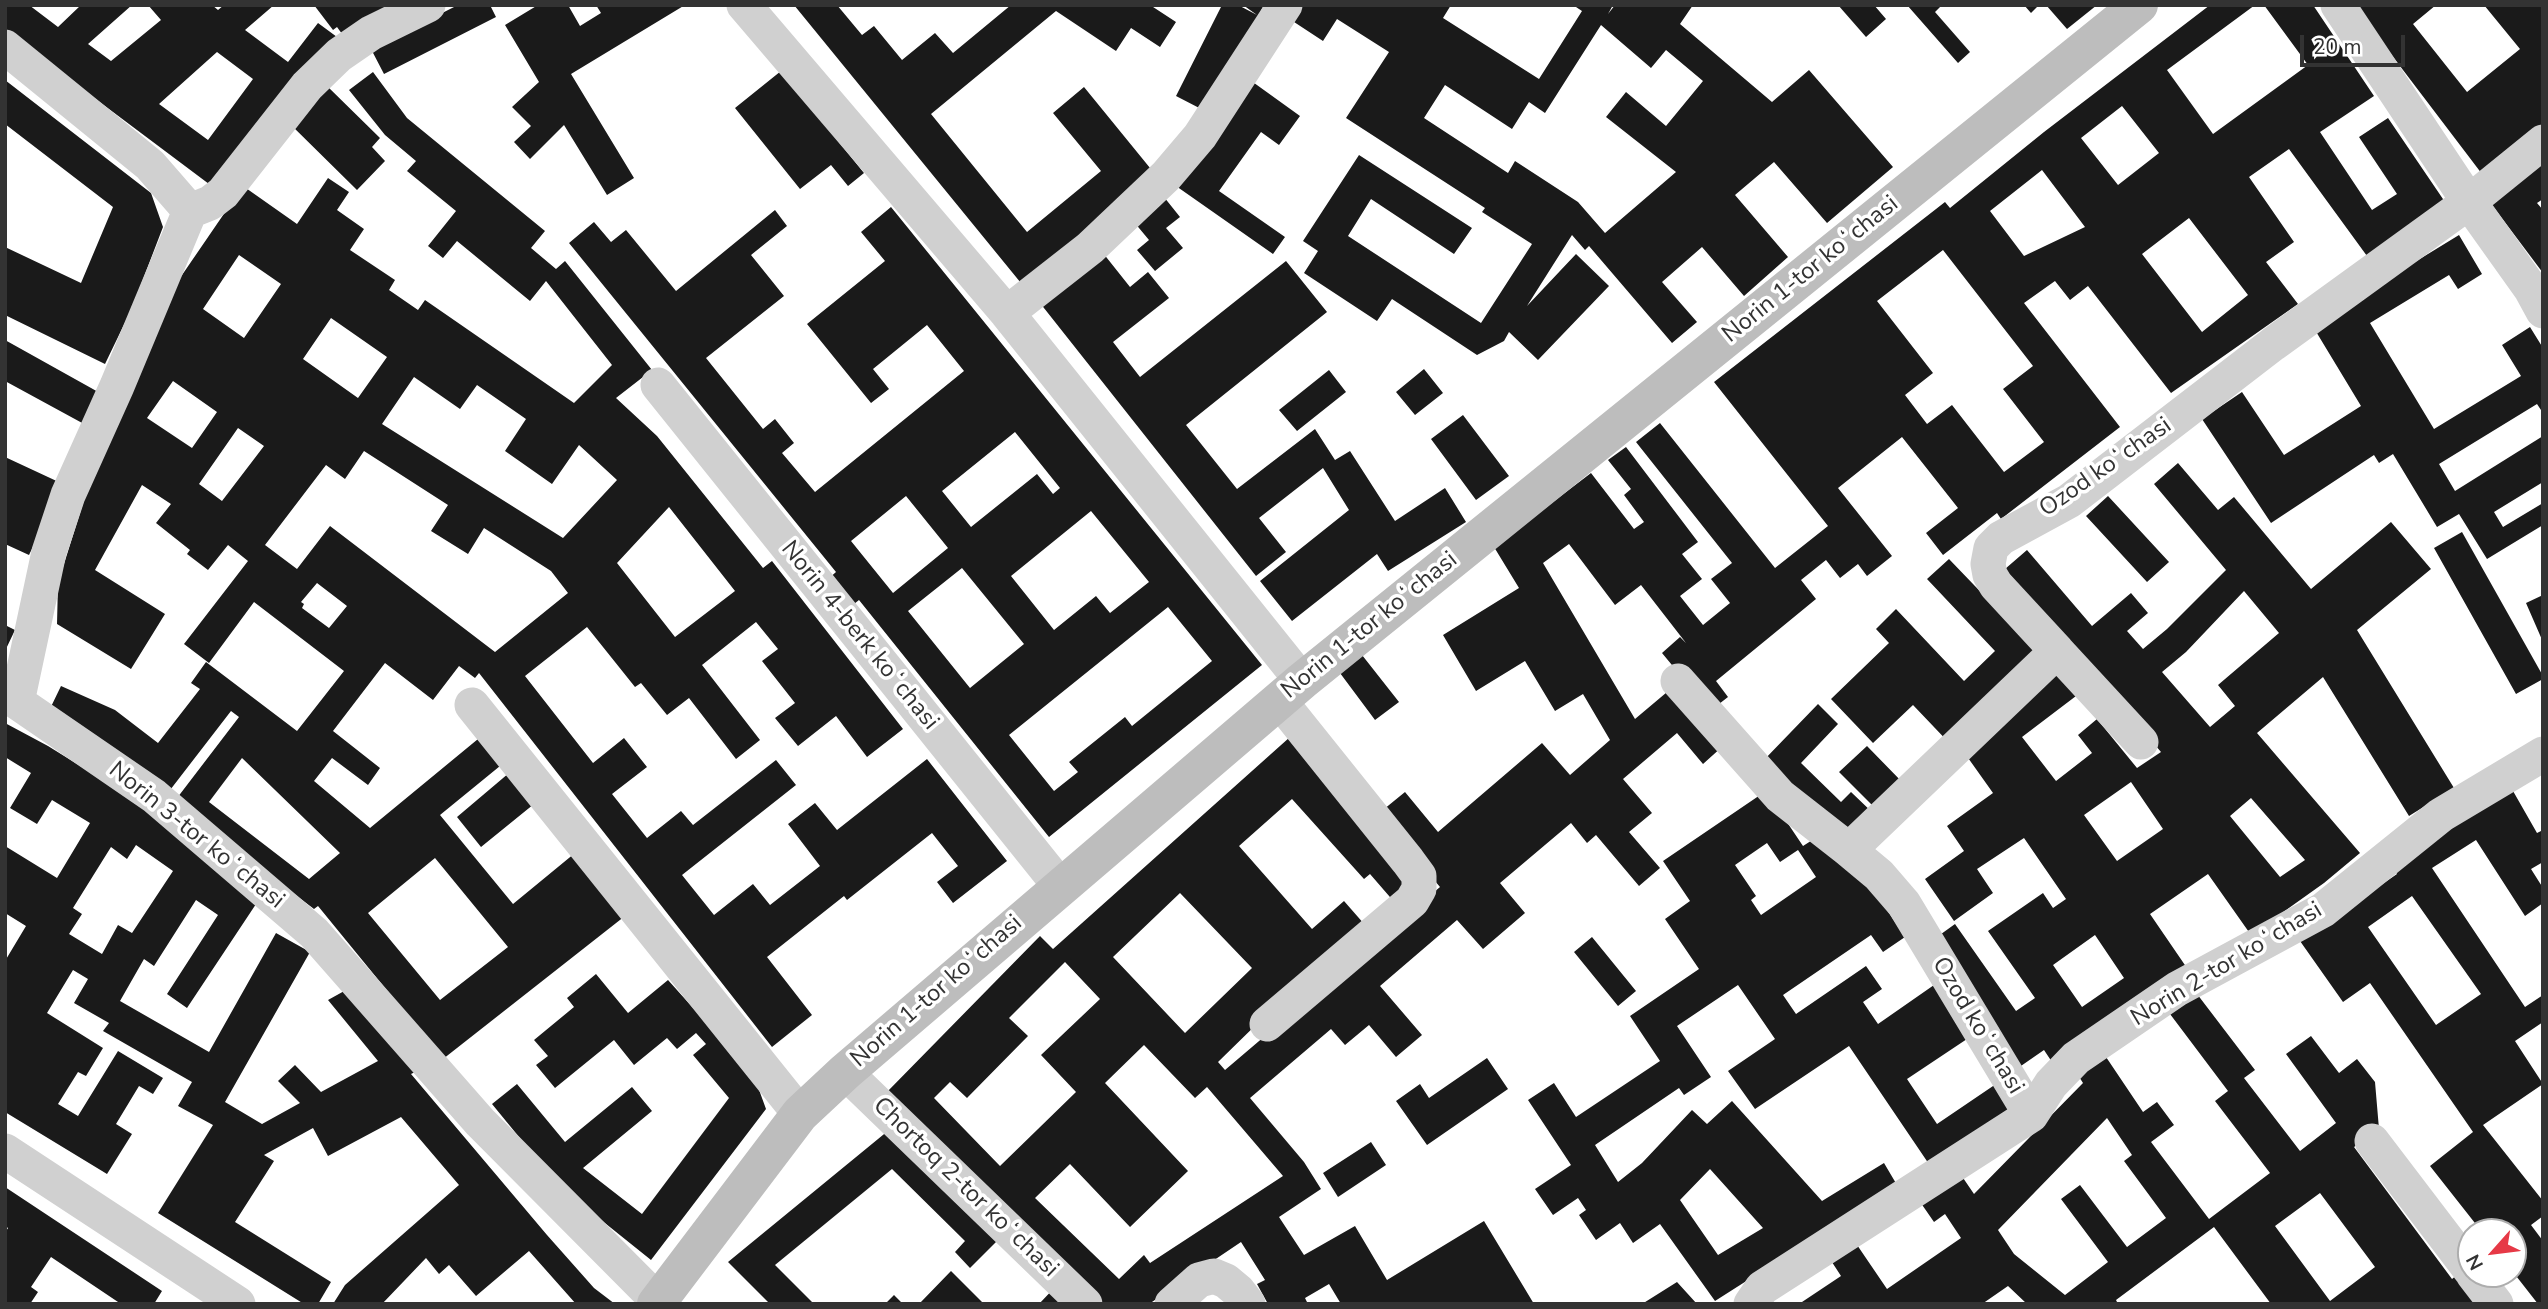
<!DOCTYPE html>
<meta charset="utf-8">
<style>
body{margin:0}
#map{position:relative;width:2548px;height:1309px;overflow:hidden;background:#fff;font-family:"Nunito Sans",sans-serif}
canvas{display:block}
.frame{position:absolute;inset:0;border:7px solid #333;pointer-events:none}
.north{position:absolute;left:2457px;top:1218px;width:70px;height:70px;box-sizing:border-box;background:#fff;border:2px solid #adadad;border-radius:50%;rotate:242deg;font-size:19px;font-weight:700;line-height:28px;text-align:center;color:#333}
.north::after{content:'';display:block;margin:auto;width:24px;height:32px;background:#e63946;clip-path:polygon(50% 0,100% 100%,50% 72%,0 100%)}
.scale{position:absolute;left:2300px;top:35px;width:105px;height:32px;box-sizing:border-box;border:4px solid #333;border-top:0;padding-left:9px;font-size:21px;line-height:24px;white-space:nowrap;color:#333;-webkit-text-stroke:5px #fff;paint-order:stroke}
</style>
<div id="map">
<canvas width="2548" height="1309"></canvas>
<div class="frame"></div>
<div class="north">N</div>
<div class="scale">20 m</div>
</div>
<script>
const g = document.querySelector('canvas').getContext('2d');
g.lineJoin = 'round';
function paint(path, color) { g.fillStyle = color; g.fill(path, 'evenodd'); }
const poly = rows => new Path2D(rows.map(r => 'M' + r).join(''));
function trace(path, color, width, dash) { g.strokeStyle = color; g.lineWidth = width; g.lineCap = dash ? 'butt' : 'round'; g.setLineDash(dash || []); g.stroke(path); }
function write(font, color, halo, rows, align = 'center') {
  g.font = font + ' "Nunito Sans",sans-serif'; g.lineWidth = 7; g.setLineDash([]); g.textBaseline = 'middle'; g.strokeStyle = halo; g.fillStyle = color; for (const [text, x, y, turn = 0] of rows) {
    g.save(); g.translate(x, y); g.rotate((+turn || 0) * Math.PI / 180); g.textAlign = isNaN(turn) ? turn : align; if (halo) g.strokeText(text, 0, 0); g.fillText(text, 0, 0); g.restore();
  }
}
paint(poly([
 [5,5,29,5,58,27,81,5,132,5,88,44,111,61,161,20,148,5,212,5,218,10,224,5,274,5,245,30,288,62,318,23,337,37,217,190,5,31],
 [217,52,253,79,208,140,159,104],
 [314,5,405,5,345,38,337,27,333,30],
 [458,5,490,5,496,17,384,74,371,49],
 [538,5,568,5,580,26,601,13,596,5,685,5,571,74,634,178,607,195,564,125,530,159,514,142,531,126,512,107,539,82,505,25],
 [794,5,837,5,862,35,874,26,902,60,935,33,953,53,1011,5,1150,5,1176,22,1160,47,1131,28,1116,51,1056,11,931,114,1027,232,1101,171,1053,113,1084,87,1159,179,1025,288],
 [1222,5,1238,5,1257,15,1243,5,1264,5,1207,112,1176,96],
 [1300,5,1451,5,1443,18,1539,79,1582,11,1573,5,1613,5,1608,14,1615,5,1693,5,1680,24,1772,102,1809,70,1893,167,1827,223,1774,162,1735,195,1788,257,1744,296,1702,247,1662,282,1697,322,1672,343,1589,246,1585,250,1572,235,1527,306,1576,254,1609,286,1538,360,1509,332,1504,341,1477,355,1392,299,1377,321,1304,273,1318,251,1303,241,1359,155,1472,228,1454,254,1371,199,1348,236,1481,323,1532,244,1482,212,1485,208,1346,118,1389,52,1337,19,1323,41,1291,20],
 [1601,25,1651,68,1666,50,1703,81,1666,126,1626,92,1606,117,1676,172,1605,233,1578,202,1515,161,1508,173,1424,118,1445,85,1512,129,1529,102,1545,113],
 [1838,5,1874,5,1886,19,1866,37],
 [1907,5,1942,5,1935,12,1970,52,1958,63],
 [2024,5,2039,5,2031,13],
 [2046,5,2097,5,2067,29],
 [2210,5,2255,5,2167,70,2213,134,2308,65,2264,5,2313,5,2374,96,2320,132,2372,210,2397,194,2359,137,2388,118,2445,202,2367,256,2289,149,2249,177,2294,242,2266,262,2298,304,2171,393,2088,286,2070,300,2055,281,2024,303,2120,427,2001,519,1997,513,1943,555,1926,533,1958,508,1902,437,1838,488,1892,556,1867,576,1858,564,1840,578,1826,560,1801,580,1816,599,1716,681,1728,697,1710,711,1662,653,1680,637,1686,643,1641,585,1615,605,1569,544,1543,563,1635,719,1673,687,1723,746,1703,764,1677,733,1623,779,1652,813,1629,832,1660,868,1639,886,1596,835,1587,843,1571,823,1500,883,1525,913,1483,949,1457,920,1380,986,1422,1035,1396,1057,1369,1025,1345,1045,1331,1029,1250,1098,1304,1162,1321,1189,1279,1217,1304,1255,1355,1226,1387,1280,1484,1221,1534,1304,1341,1304,1329,1284,1305,1298,1308,1304,1268,1304,1257,1284,1265,1280,1241,1242,1149,1304,1092,1304,886,1093,1040,936,1053,949,1290,737,1416,887,1396,904,1370,874,1364,879,1292,799,1239,846,1312,929,1344,901,1365,925,1310,972,1218,1062,1225,1070,1440,887,1378,814,1405,792,1438,832,1542,743,1570,775,1610,740,1583,694,1555,711,1525,661,1476,691,1443,635,1519,588,1494,547,1591,473,1634,529,1644,522,1624,495,1631,489,1608,460,1626,447,1698,542,1682,554,1702,579,1680,596,1703,625,1730,603,1711,579,1732,563,1636,442,1660,423,1775,568,1828,526,1714,382,1945,202,1950,208,2044,132],
 [2122,106,2159,153,2118,185,2081,138],
 [2042,170,2085,227,2024,256,1990,211],
 [2189,218,2248,295,2202,332,2142,254],
 [1943,250,2033,366,2003,389,2044,442,2004,472,1952,405,1927,424,1905,395,1933,373,1877,301],
 [1180,893,1252,968,1185,1033,1113,957],
 [1065,962,1100,999,1041,1055,1076,1092,1000,1166,934,1098,950,1082,967,1098,1028,1036,1009,1018],
 [1144,1045,1195,1098,1207,1087,1283,1176,1150,1263,1144,1255,1119,1279,1035,1198,1070,1164,1130,1227,1188,1171,1105,1083],
 [2358,5,2436,5,2413,24,2467,92,2520,49,2484,5,2543,5,2543,125,2482,174,2384,45],
 [781,71,864,173,848,186,831,165,800,189,735,108],
 [373,72,407,118,545,231,531,248,556,269,565,261,652,370,616,398,657,436,763,568,772,561,903,729,867,757,836,716,798,746,775,718,795,703,762,661,778,649,756,622,702,665,760,740,736,759,689,698,667,715,641,683,635,687,587,627,525,676,593,763,624,738,647,767,612,794,647,838,681,811,693,825,776,760,796,785,682,875,714,915,753,884,770,905,820,866,788,824,815,803,837,830,927,759,1007,861,953,903,937,882,958,866,932,833,847,900,844,896,767,957,812,1015,772,1047,479,673,475,678,459,666,433,700,385,663,333,731,380,768,368,785,332,758,314,781,370,828,478,739,500,766,440,815,513,904,575,853,625,916,443,1059,318,906,314,909,174,802,239,717,231,711,167,794,47,715,61,686,115,710,158,743,200,689,191,683,206,662,297,731,344,671,254,602,209,663,184,644,248,561,228,545,208,570,187,554,190,550,156,523,171,504,142,485,95,570,165,614,131,669,57,624,58,583,98,456,156,313,243,186,297,224,328,178,349,192,337,210,364,229,350,250,395,280,389,290,418,310,425,300,574,403,612,365,546,281,530,301,457,241,443,258,428,246,456,211,407,171,416,161,385,135,349,90],
 [239,255,281,284,244,338,203,309],
 [331,318,387,357,358,398,303,359],
 [414,377,460,409,477,385,526,419,505,451,552,484,579,445,617,480,563,538,382,424],
 [173,381,217,412,192,448,147,418],
 [238,428,264,446,222,501,199,484],
 [364,451,448,505,431,531,468,554,484,528,551,571,568,593,495,652,330,526,297,569,265,545,326,465,345,479],
 [669,507,735,591,675,637,617,563],
 [317,583,347,606,329,628,302,608,304,604,301,602],
 [242,758,340,853,309,879,209,802],
 [435,858,508,947,440,1000,368,913],
 [5,80,151,193,163,227,132,308,105,364,5,315,5,247,81,283,113,207,5,124],
 [1250,80,1300,116,1279,145,1261,132,1219,191,1285,237,1273,254,1176,186],
 [325,84,380,138,372,147,385,161,357,190,288,122],
 [2543,161,2543,199,2537,203,2543,210,2543,273,2489,201],
 [1164,197,1180,217,1166,228,1183,248,1155,271,1137,250,1149,240,1134,222],
 [891,207,1262,665,1049,837,859,600,849,608,827,580,836,572,569,243,594,222,611,242,626,230,676,291,775,210,787,226,751,255,784,296,706,358,763,429,775,419,794,443,782,453,815,492,964,371,927,325,873,369,889,389,871,403,807,324,885,261,861,232],
 [1015,432,1060,488,1053,494,1037,474,971,527,942,491],
 [906,496,948,548,893,593,851,541],
 [1091,511,1149,582,1110,613,1096,596,1054,630,1011,576],
 [962,568,1024,644,970,688,908,611],
 [1168,607,1212,661,1132,726,1125,717,1069,762,1078,772,1054,791,1009,735],
 [2459,235,2482,274,2458,289,2449,275,2370,323,2434,429,2521,376,2502,345,2530,327,2543,348,2543,413,2537,404,2439,464,2455,491,2543,436,2543,482,2494,512,2503,527,2543,503,2543,525,2487,559,2459,514,2437,527,2393,454,2379,463,2374,455,2271,523,2202,419,2242,392,2284,455,2361,406,2312,325],
 [1103,253,1130,287,1148,272,1169,298,1113,342,1140,377,1286,261,1327,312,1186,425,1237,489,1315,429,1335,460,1350,451,1395,521,1445,488,1466,522,1388,571,1377,554,1292,621,1260,581,1349,510,1323,468,1259,518,1286,552,1256,576,1040,303],
 [5,340,100,393,84,424,5,381],
 [1424,369,1443,393,1415,415,1396,392],
 [1329,370,1346,392,1297,431,1279,410],
 [1463,415,1509,476,1476,500,1431,439],
 [5,457,63,484,29,555,5,544],
 [2178,463,2218,510,2234,497,2311,589,2391,522,2431,569,2357,630,2454,788,2409,816,2323,677,2257,733,2360,853,2324,883,2251,935,2208,874,2150,914,2189,971,2054,1065,2044,1050,2018,1068,1930,942,1955,924,2016,1011,2035,998,1988,931,2043,893,2053,908,2066,899,2024,838,1977,869,1993,893,1954,921,1925,879,1964,851,1947,826,1993,793,1966,755,2052,666,2076,696,2022,737,2056,781,2092,753,2078,735,2097,719,2137,768,2161,752,2005,569,2027,550,2092,626,2131,593,2148,613,2127,631,2143,649,2167,629,2226,570,2154,484],
 [2244,591,2279,633,2218,685,2235,706,2210,727,2162,672,2186,652],
 [2131,782,2163,829,2117,861,2084,815],
 [2251,798,2305,860,2280,877,2230,816],
 [2095,935,2124,978,2082,1007,2053,965],
 [2108,496,2169,562,2147,582,2086,516],
 [2462,532,2543,676,2543,679,2516,694,2434,548],
 [1949,559,2046,660,1954,748,1913,705,1873,743,1831,699,1889,643,1876,629,1896,609,1964,681,1995,651,1927,579],
 [2543,595,2543,642,2526,603],
 [5,625,15,630,5,651],
 [1362,655,1399,702,1375,720,1340,673],
 [1818,704,1838,724,1801,763,1841,802,1851,792,1874,814,1845,844,1762,762],
 [5,723,48,746,140,803,260,898,187,1008,167,994,218,915,196,900,154,966,144,959,120,1001,209,1052,276,933,310,952,225,1102,262,1124,300,1103,278,1081,295,1065,321,1092,378,1061,328,1000,346,990,417,1071,411,1074,547,1235,594,1288,615,1304,576,1304,529,1251,476,1296,449,1265,439,1274,426,1258,382,1304,333,1304,345,1285,459,1185,401,1117,328,1156,313,1128,264,1155,274,1161,235,1222,331,1282,318,1304,304,1304,158,1213,213,1125,178,1106,192,1082,103,1031,109,1023,74,1003,88,979,73,970,47,1013,103,1048,86,1076,78,1072,58,1104,78,1116,118,1051,163,1078,153,1094,139,1086,116,1124,132,1134,107,1174,5,1112,5,961,26,926,5,913,5,846,57,878,90,823,52,800,37,824,10,808,31,773,5,757],
 [136,845,173,871,132,933,118,925,102,954,69,934,82,914,73,908,111,847,127,859],
 [1867,746,1905,785,1878,811,1839,772],
 [509,773,534,804,481,847,457,817],
 [2509,784,2537,833,2543,830,2543,862,2531,869,2543,888,2543,903,2525,916,2476,840,2432,868,2525,1007,2543,995,2543,1022,2515,1041,2543,1084,2483,1125,2543,1201,2543,1216,2531,1225,2543,1241,2543,1304,2538,1304,2513,1272,2513,1232,2482,1232,2430,1166,2473,1132,2370,983,2343,1002,2300,941,2397,874,2390,864],
 [2412,896,2481,994,2436,1025,2368,927],
 [1766,791,1803,846,1817,837,1875,892,1905,937,1883,952,1871,935,1783,995,1796,1014,1866,966,1882,989,1863,1002,1878,1024,1934,985,1970,1037,1907,1079,1937,1124,1996,1084,2018,1117,1935,1173,1849,1046,1755,1109,1728,1071,1775,1039,1738,985,1677,1026,1711,1077,1684,1095,1679,1088,1595,1145,1618,1182,1642,1163,1692,1110,1707,1124,1732,1101,1822,1201,1884,1163,1897,1185,1715,1301,1660,1224,1633,1243,1620,1223,1596,1240,1579,1215,1586,1210,1578,1198,1553,1215,1535,1189,1571,1165,1528,1100,1554,1083,1576,1117,1660,1061,1630,1016,1699,969,1665,919,1690,901,1663,861],
 [1767,843,1780,862,1798,850,1816,877,1761,915,1751,900,1756,896,1735,865],
 [1710,1169,1763,1228,1718,1255,1680,1200],
 [1592,937,1636,991,1618,1006,1574,952],
 [596,974,628,1013,668,980,754,1076,766,1109,651,1260,560,1187,492,1104,517,1084,565,1142,632,1087,652,1111,583,1168,642,1214,729,1098,693,1055,706,1044,696,1033,677,1049,667,1038,634,1065,614,1040,555,1088,536,1065,548,1056,534,1040,574,1007,567,998],
 [2194,990,2255,1070,2244,1078,2300,1151,2336,1123,2286,1054,2311,1036,2339,1073,2357,1059,2375,1082,2379,1129,2354,1147,2452,1279,2458,1274,2480,1304,2271,1304,2214,1227,2116,1300,2118,1304,2027,1304,2008,1286,1982,1304,1799,1304,1841,1276,1828,1256,1853,1239,1887,1289,1961,1238,1945,1214,1934,1222,1916,1196,1957,1169,1974,1194,2083,1083,2076,1072,2104,1054,2143,1112,2157,1102,2174,1125,2151,1142,2209,1219,2270,1173,2215,1101,2228,1091,2167,1010],
 [2107,1118,2132,1155,2124,1161,2166,1218,2127,1247,2080,1185,2061,1199,2108,1262,2065,1295,2014,1254,1998,1230],
 [2320,1193,2375,1267,2330,1301,2275,1226],
 [1487,1058,1508,1089,1427,1145,1396,1101,1420,1084,1429,1098],
 [889,1130,999,1239,970,1268,955,1252,965,1241,892,1169,775,1265,814,1304,770,1304,728,1262],
 [1371,1142,1386,1165,1338,1197,1323,1173],
 [5,1187,162,1291,154,1304,121,1304,51,1257,31,1287,38,1292,30,1304,5,1304,5,1233,8,1228,5,1226],
 [951,1271,984,1304,919,1304],
 [1677,1282,1697,1304,1642,1304],
 [1057,1285,1076,1304,1039,1304],
 [894,1295,903,1304,885,1304]
]), '#1a1a1a');
trace(poly([
 [744,5,1007,313,1302,681],
 [2338,5,2469,202,2531,289,2543,311],
 [5,47,150,165,190,211,117,386,68,495,49,552,17,702,154,796,314,933,480,1122,658,1301],
 [190,211,210,203,223,193,307,86,339,55,371,33,428,5],
 [1007,313,1090,248,1166,176,1200,136,1285,5],
 [658,385,1060,886],
 [2057,651,2141,742],
 [1678,681,1780,796,1849,850],
 [472,705,800,1114],
 [1267,1024,1412,901,1419,889,1419,876,1408,861,1279,700],
 [845,1072,1085,1304],
 [2031,1115,1904,904,1879,875,1849,850,2057,651,1996,585,1990,575,1988,564,1991,548,2001,538,2069,501,2273,344,2469,202,2543,142],
 [2372,1141,2471,1271],
 [5,1151,238,1304],
 [2473,1274,2496,1304],
 [1172,1304,1199,1280,1214,1276,1226,1281,1238,1291,1248,1304],
 [1751,1304,1762,1288,2031,1115,2051,1084,2076,1058,2177,989,2323,910,2441,815,2543,754]
]), '#d0d0d0', 35);
trace(poly([
 [656,1304,800,1114,845,1072,1302,681,2139,5]
]), '#bdbdbd', 38);
write('24px', '#333', '#fff', [
 ["Norin 1-tor koʻchasi",1811,270,-39],
 ["Ozod koʻchasi",2106,468,-35],
 ["Norin 1-tor koʻchasi",1370,626,-39],
 ["Norin 4-berk koʻchasi",859,636,51],
 ["Norin 3-tor koʻchasi",196,836,39],
 ["Norin 2-tor koʻchasi",2227,965,-31],
 ["Norin 1-tor koʻchasi",937,992,-41],
 ["Ozod koʻchasi",1977,1026,59],
 ["Chortoq 2-tor koʻchasi",965,1188,44]
]);
</script>
